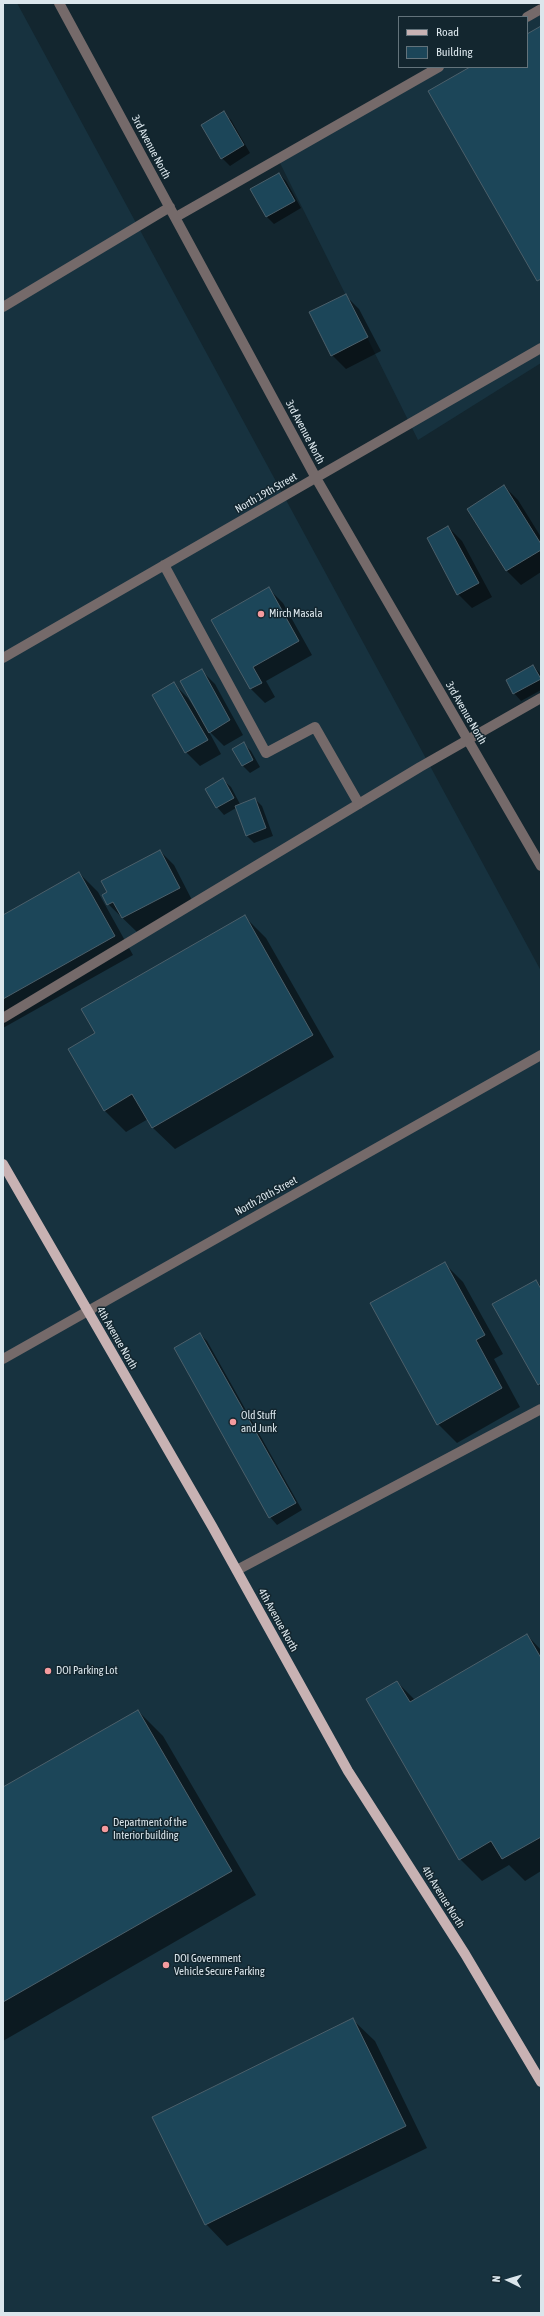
<!DOCTYPE html>
<style>
body{margin:0}
#map{position:relative;width:544px;height:2316px;overflow:hidden;background:#13262f;font-family:"Asap Condensed",sans-serif}
canvas{display:block}
.frame{position:absolute;inset:0;border:4px solid #dbe6ec;pointer-events:none}
.legend{position:absolute;left:398px;top:16px;width:130px;height:52px;box-sizing:border-box;background:#13262f;border:1px solid #63737b;margin:0;padding:5px 7px;list-style:none;font-size:12px;color:#dbe6ec}
.legend li{display:flex;align-items:center;gap:8px;height:20px}
.legend b{width:20px;border:1px solid #63737b}
.north{position:absolute;left:488px;top:2260px;width:40px;height:40px;-webkit-text-stroke:3px #13262f;paint-order:stroke;rotate:275deg;font-size:11px;font-weight:700;line-height:16px;text-align:center;color:#dbe6ec}
.north::after{content:'';display:block;margin:auto;width:14px;height:18px;background:#dbe6ec;clip-path:polygon(50% 0,100% 100%,50% 72%,0 100%)}
</style>
<div id="map">
<canvas width="544" height="2316"></canvas>
<div class="frame"></div>
<ul class="legend">
<li><b style="height:5px;background:#c8b2b3"></b>Road</li>
<li><b style="height:11px;background:#1c4659"></b>Building</li>
</ul>
<div class="north">N</div>
</div>
<script>
const g = document.querySelector('canvas').getContext('2d');
g.lineJoin = 'round';
function paint(path, color) { g.fillStyle = color; g.fill(path, 'evenodd'); }
const poly = rows => new Path2D(rows.map(r => 'M' + r).join(''));
function trace(path, color, width, dash) { g.strokeStyle = color; g.lineWidth = width; g.lineCap = dash ? 'butt' : 'round'; g.setLineDash(dash || []); g.stroke(path); }
function write(font, color, halo, rows, align = 'center') {
  g.font = font + ' "Asap Condensed",sans-serif'; g.lineWidth = 3; g.setLineDash([]); g.textBaseline = 'middle'; g.strokeStyle = halo; g.fillStyle = color; for (const [text, x, y, turn = 0] of rows) {
    g.save(); g.translate(x, y); g.rotate((+turn || 0) * Math.PI / 180); g.textAlign = isNaN(turn) ? turn : align; if (halo) g.strokeText(text, 0, 0); g.fillText(text, 0, 0); g.restore();
  }
}
paint(poly([
 [3,3,17,3,541,971,541,2313,3,2313],
 [541,9,541,363,418,440,278,159,439,67,527,67,527,17]
]), '#17323f');
paint(poly([
 [224,113,231,120,250,153,230,166,222,158,202,125],
 [279,174,286,181,301,208,274,224,267,217],
 [345,295,359,309,381,351,346,369,332,355],
 [504,486,518,500,541,537,541,572,521,585,507,571,469,509],
 [448,527,462,541,492,597,472,608,458,594],
 [269,589,283,603,312,655,266,681,275,697,265,703,251,689,213,621],
 [533,666,541,674,541,690,521,701,514,693],
 [201,670,215,684,243,735,224,746,208,730,221,754,200,766,186,752,174,684,188,698,197,712],
 [244,744,251,751,260,767,250,773,242,765],
 [223,780,231,787,240,804,255,799,262,806,273,836,254,843,246,835,236,808,224,815,217,807],
 [160,851,174,865,193,902,137,932,108,904],
 [79,873,98,892,133,955,3,1028,3,916],
 [244,916,266,938,334,1057,175,1149,153,1128,148,1119,126,1132,105,1111,97,1033],
 [444,1263,463,1282,503,1354,494,1359,520,1407,457,1443,438,1424],
 [536,1281,541,1286,541,1387,539,1385],
 [200,1334,207,1341,302,1510,277,1525,270,1517],
 [527,1635,541,1650,541,1871,525,1881,509,1865,482,1881,460,1859,397,1682,415,1700],
 [138,1711,163,1736,256,1895,3,2041,3,1789],
 [353,2020,375,2041,427,2148,227,2246,206,2224]
]), '#0007');
const building = poly([
 [541,26,541,279,537,281,428,91,470,67,527,67,527,34,541,26],
 [224,111,244,145,221,159,201,125,224,111],
 [279,173,295,201,266,217,250,189,279,173],
 [346,294,368,337,331,356,309,312,346,294],
 [504,485,541,544,541,550,506,571,467,509,504,485],
 [448,526,479,583,457,595,427,538,448,526],
 [269,587,299,641,253,667,262,683,250,689,211,620,269,587],
 [533,665,541,679,513,694,506,680,533,665],
 [202,669,230,720,209,733,180,681,202,669],
 [174,682,208,740,185,753,152,695,174,682],
 [244,742,253,760,242,766,232,749,244,742],
 [223,778,234,798,216,808,205,789,223,778],
 [255,798,266,828,246,836,235,806,255,798],
 [160,850,180,888,122,918,113,902,107,905,102,895,107,892,101,881,160,850],
 [79,872,115,936,3,999,3,915,79,872],
 [245,915,313,1035,152,1128,132,1094,104,1111,68,1049,95,1033,81,1009,245,915],
 [445,1262,485,1335,476,1340,502,1388,437,1425,370,1303,445,1262],
 [536,1280,541,1289,541,1383,538,1385,492,1304,536,1280],
 [200,1333,296,1503,269,1518,174,1348,200,1333],
 [527,1634,541,1658,541,1837,502,1859,491,1841,459,1860,366,1699,397,1681,410,1702,527,1634],
 [138,1710,232,1871,3,2002,3,1787,138,1710],
 [353,2018,406,2126,205,2225,152,2117,353,2018]
]);
paint(building, '#1c4659');
trace(building, '#4b5f6a', 1);
trace(poly([
 [59,3,316,478,541,866],
 [527,17,541,9],
 [176,217,439,67],
 [3,307,170,207],
 [164,565,266,753,315,727,359,804],
 [3,658,541,348],
 [3,1018,420,767,541,698],
 [3,1359,541,1055],
 [237,1570,541,1409]
]), '#756a6a', 10);
trace(poly([
 [3,1164,212,1526,348,1771,465,1954,541,2082]
]), '#c8b2b3', 10);
for (const [x, y, r, color] of [
 [261,614,4,"#f59b9e"],
 [233,1422,4,"#f59b9e"],
 [48,1671,4,"#f59b9e"],
 [105,1829,4,"#f59b9e"],
 [166,1965,4,"#f59b9e"]
]) { const dot = new Path2D(); dot.arc(x, y, r, 0, 2 * Math.PI); g.fillStyle = color; g.fill(dot); trace(dot, '#13262f', 1.5); }
write('11px', '#dbe6ec', '#13262f', [
 ["3rd Avenue North",151,147,62],
 ["3rd Avenue North",305,432,62],
 ["North 19th Street",266,493,-30],
 ["3rd Avenue North",466,713,60],
 ["North 20th Street",266,1196,-29],
 ["4th Avenue North",117,1338,60],
 ["4th Avenue North",278,1620,61],
 ["4th Avenue North",443,1897,58]
]);
write('11px', '#dbe6ec', '#13262f', [
 ["Mirch Masala",269,614],
 ["Old Stuff",241,1416],
 ["and Junk",241,1429],
 ["DOI Parking Lot",56,1671],
 ["Department of the",113,1823],
 ["Interior building",113,1836],
 ["DOI Government",174,1959],
 ["Vehicle Secure Parking",174,1972]
], 'left');
</script>
